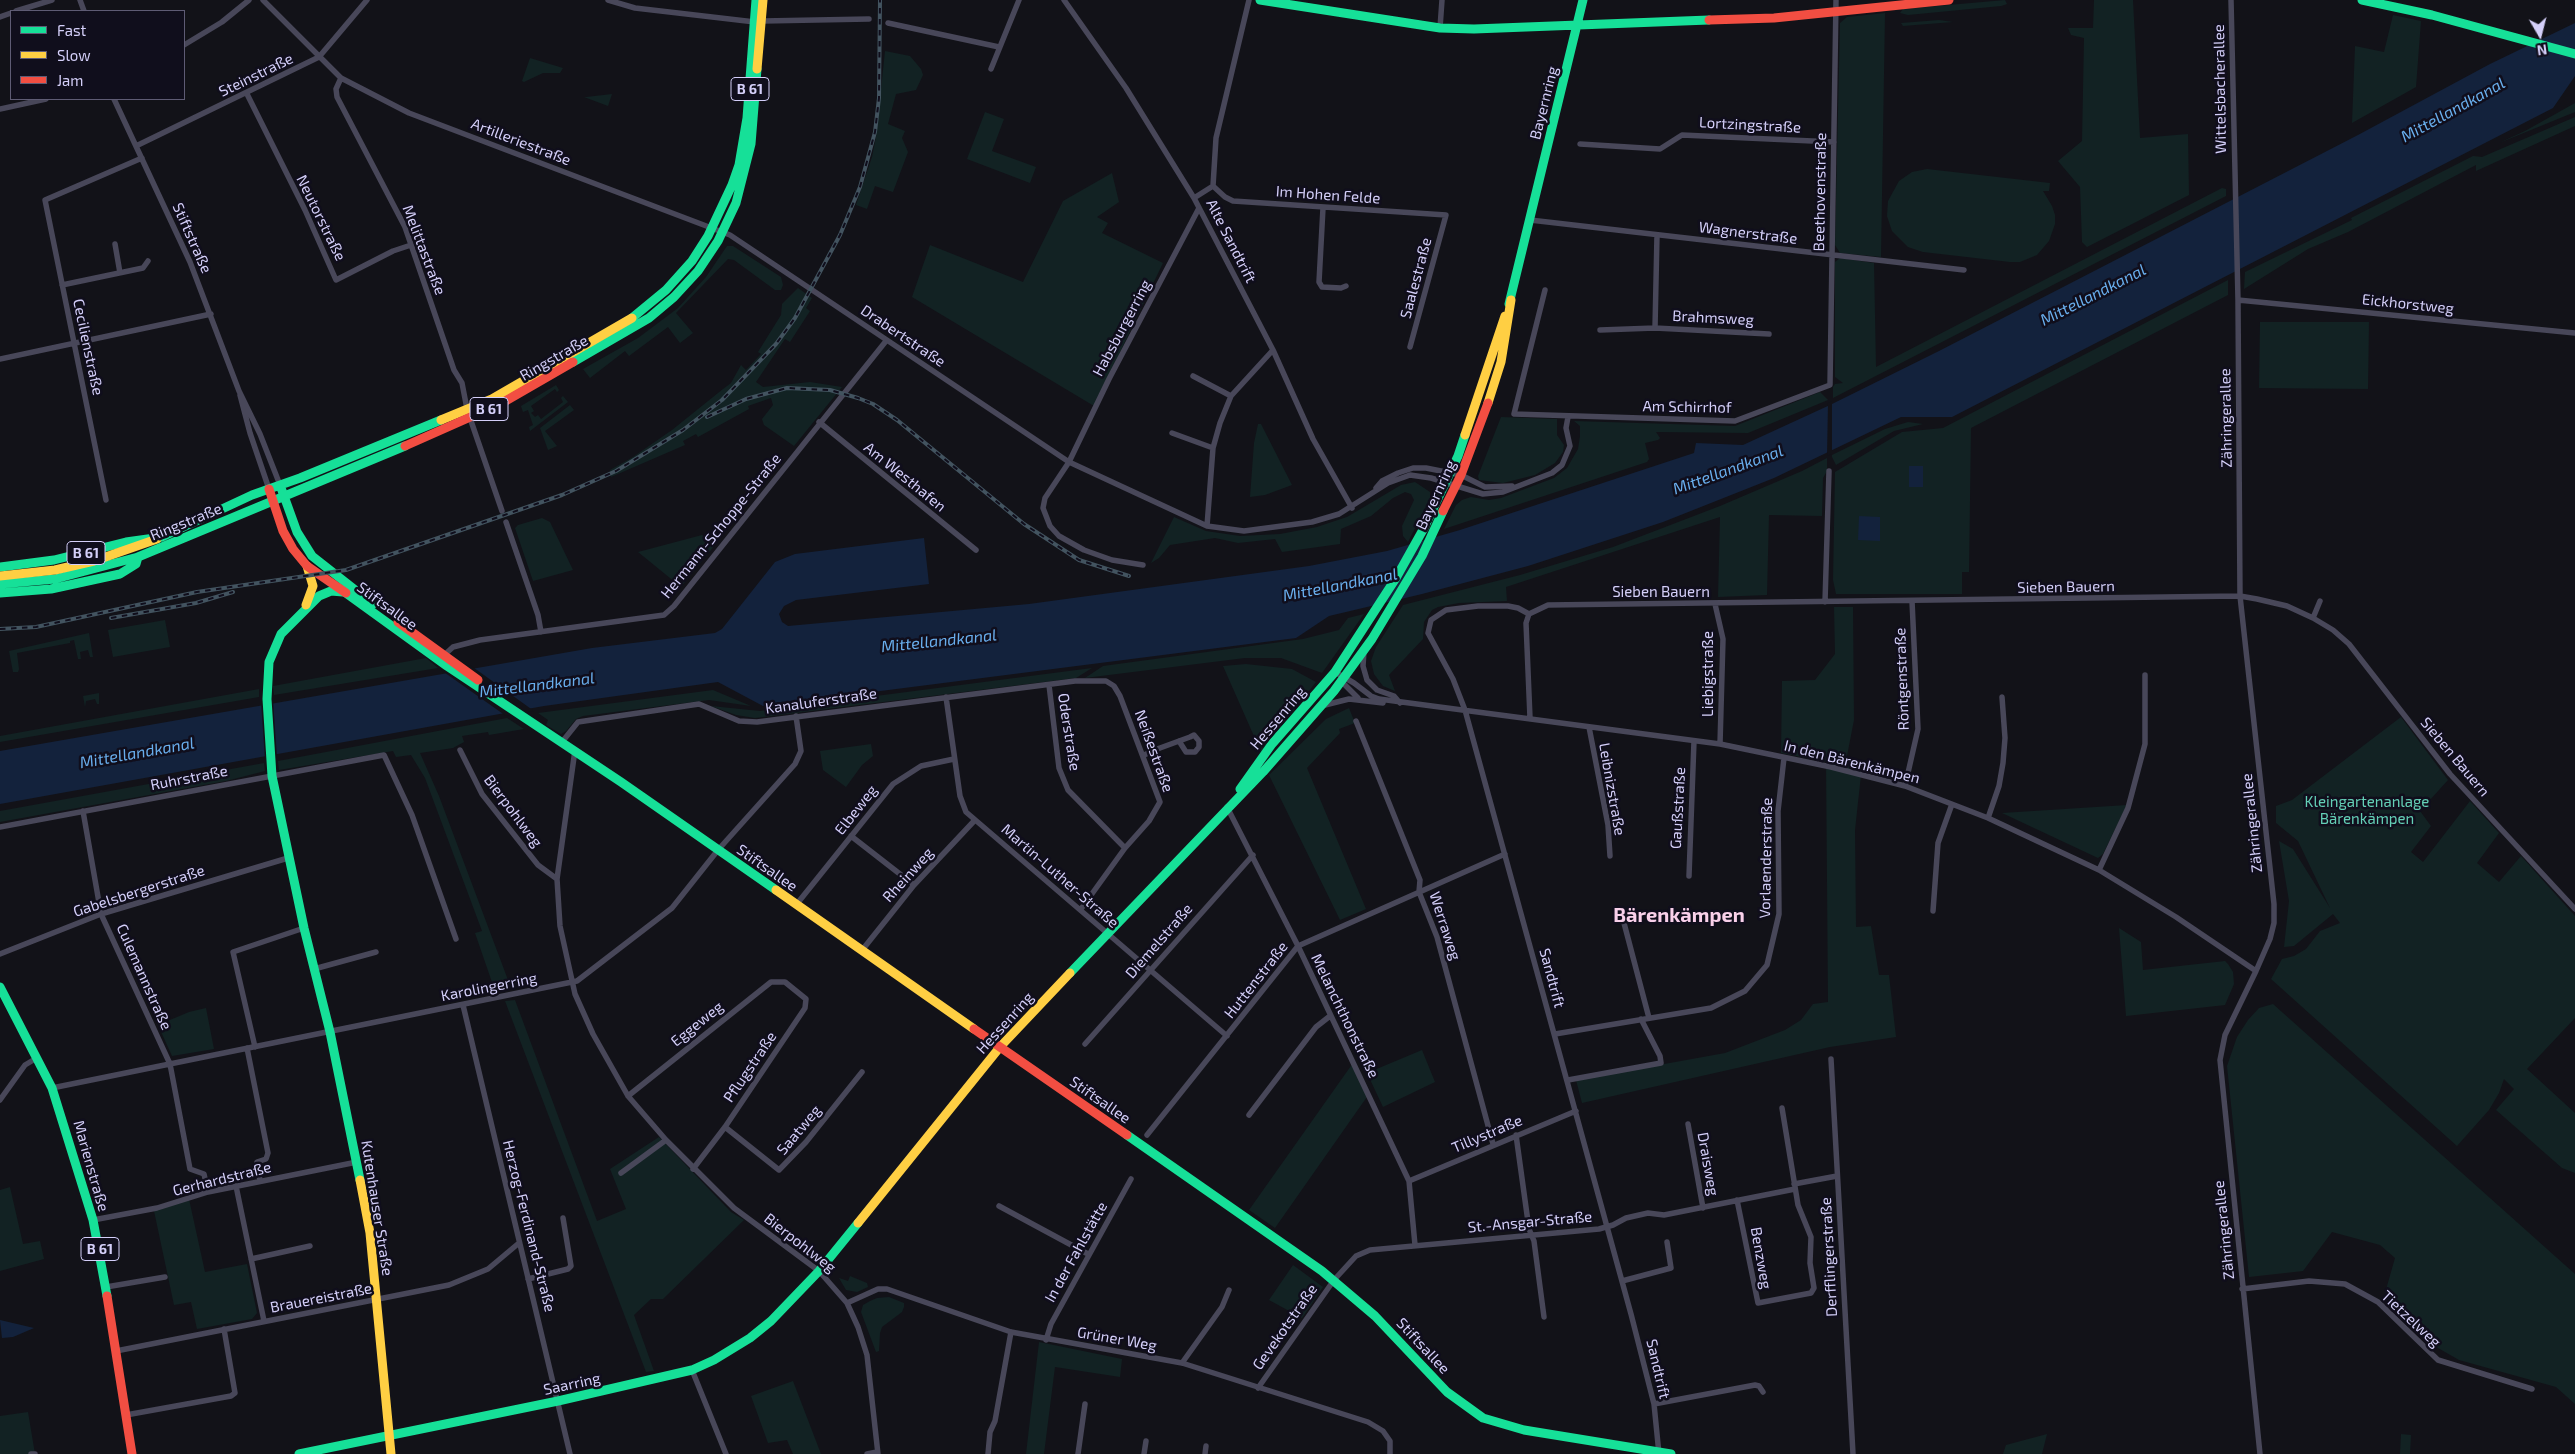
<!DOCTYPE html>
<meta charset="utf-8">
<style>
body{margin:0}
#map{position:relative;width:2575px;height:1454px;overflow:hidden;background:#121218;font-family:"Exo 2",sans-serif}
canvas{display:block}
.legend{position:absolute;left:10px;top:10px;width:175px;height:90px;box-sizing:border-box;background:#100e1c;border:1px solid #5e5b74;margin:0;padding:6px 9px;list-style:none;font-size:15px;color:#d4cff9}
.legend li{display:flex;align-items:center;gap:10px;height:25px}
.legend b{width:25px;border:1px solid #5e5b74}
.north{position:absolute;left:2515px;top:10px;width:50px;height:50px;-webkit-text-stroke:4px #100e1c;paint-order:stroke;rotate:172deg;font-size:14px;font-weight:700;line-height:20px;text-align:center;color:#d4cff9}
.north::after{content:'';display:block;margin:auto;width:18px;height:22px;background:#d4cff9;clip-path:polygon(50% 0,100% 100%,50% 72%,0 100%)}
</style>
<div id="map">
<canvas width="2575" height="1454"></canvas>
<ul class="legend">
<li><b style="height:6px;background:#16e098"></b>Fast</li>
<li><b style="height:6px;background:#ffcf43"></b>Slow</li>
<li><b style="height:6px;background:#f24e42"></b>Jam</li>
</ul>
<div class="north">N</div>
</div>
<script>
const g = document.querySelector('canvas').getContext('2d');
g.lineJoin = 'round';
function paint(path, color) { g.fillStyle = color; g.fill(path, 'evenodd'); }
const poly = rows => new Path2D(rows.map(r => 'M' + r).join(''));
function trace(path, color, width, dash) { g.strokeStyle = color; g.lineWidth = width; g.lineCap = dash ? 'butt' : 'round'; g.setLineDash(dash || []); g.stroke(path); }
function write(font, color, halo, rows, align = 'center') {
  g.font = font + ' "Exo 2",sans-serif'; g.lineWidth = 5; g.setLineDash([]); g.textBaseline = 'middle'; g.strokeStyle = halo; g.fillStyle = color; for (const [text, x, y, turn = 0] of rows) {
    g.save(); g.translate(x, y); g.rotate((+turn || 0) * Math.PI / 180); g.textAlign = isNaN(turn) ? turn : align; if (halo) g.strokeText(text, 0, 0); g.fillText(text, 0, 0); g.restore();
  }
}
paint(poly([
 [2005,0,2007,4,2001,6,1908,15,1900,13,1903,9],
 [2094,0,2133,0,2140,138,2188,134,2189,195,2087,247,2082,242,2080,187,2058,161,2082,141,2084,38,2071,35,2068,28,2093,28],
 [1885,13,1881,257,1840,253,1835,245,1840,23,1847,17],
 [2393,15,2421,21,2416,87,2352,123,2355,46,2384,52],
 [1939,20,1953,22,1903,26,1901,23],
 [885,51,910,56,921,69,923,75,916,90,896,94,888,124,905,131,902,138,908,152,893,192,875,186,867,209,856,205,872,157,876,137],
 [530,58,563,68,560,73,543,73,524,82,522,81],
 [612,94,608,106,584,97,586,97],
 [2575,103,2575,112,2499,143,2525,131],
 [985,112,1004,119,992,151,1036,167,1030,183,967,159],
 [2575,117,2575,126,2476,171,2476,165,2348,232,2308,249,2244,289,2245,272,2352,220,2351,218,2473,156,2482,157],
 [1927,169,2050,183,2049,191,2043,191,2052,206,2055,215,2055,224,2049,241,2037,255,2020,262,2010,262,1923,252,1908,247,1892,231,1887,216,1888,201,1899,181,1912,172],
 [1112,173,1119,202,1097,217,1108,223,1102,233,1163,263,1094,406,912,297,930,245,1023,282,1063,201],
 [2222,188,2226,189,2226,196,1833,398,1833,387,1835,384,1843,383,1835,377,1835,262,1840,258,1874,263,1876,367],
 [727,246,733,246,781,277,783,285,781,290,775,290,734,260,728,259,676,313,693,333,680,343,668,327,629,356,625,351,590,378,583,369,638,338,678,308,706,277],
 [2228,280,2228,295,1971,428,1969,572,1962,572,1962,594,1836,594,1833,580,1835,472,1902,432,1943,428],
 [798,288,812,298,806,308,810,311,790,342,785,339,756,382,763,387,810,382,842,387,794,446,764,425,762,419,773,405,771,398,748,406,749,409,698,437,696,434,683,441,685,445,611,477,610,470,633,457,672,430,723,389,731,383,741,365,746,370,761,354,758,352,781,315,782,304],
 [2260,322,2369,322,2368,389,2259,388],
 [556,385,559,390,557,392,555,389,531,406,534,411,531,413,535,417,538,415,541,419,563,402,561,398,563,396,568,402,530,431,529,427,533,425,528,410,523,412,521,406],
 [1820,392,1828,400,1748,433,1656,432,1660,438,1658,440,1645,443,1649,459,1647,462,1444,529,1456,505,1462,500,1471,497,1489,500,1501,498,1554,478,1567,468,1578,449,1580,436,1580,426,1574,421,1735,426],
 [570,405,574,410,545,431,557,446,548,450,540,428],
 [1501,417,1557,419,1557,435,1564,445,1563,452,1555,463,1535,475,1503,483,1479,480,1478,476],
 [1908,422,1923,424,1894,431,1836,465,1832,457,1832,455,1885,429],
 [1258,424,1261,424,1292,485,1265,495,1250,497,1254,443],
 [1827,458,1827,471,1823,478,1822,516,1769,515,1767,595,1718,597,1720,517,1506,587,1507,601,1459,603,1438,607,1432,610,1424,622,1423,639,1389,675,1395,691,1383,686,1374,674,1371,661,1376,647,1403,605,1520,575,1613,547,1720,506,1802,471],
 [1415,482,1430,492,1430,499,1408,542,1403,536,1402,526,1414,500,1411,494,1405,492,1393,498,1371,516,1341,529,1340,544,1282,552,1275,539,1238,543,1215,538,1170,545,1159,558,1151,563,1174,517,1206,531,1240,536,1280,534,1317,527,1347,517,1401,485],
 [542,518,550,522,573,570,533,581,515,528,518,525],
 [702,535,715,545,681,587,638,552],
 [1834,607,1853,607,1854,720,1846,761,1862,766,1855,830,1856,927,1871,926,1879,975,1889,975,1896,1037,1830,1047,1582,1103,1576,1080,1725,1053,1785,1030,1801,1020,1813,1004,1828,1002,1826,762,1781,753,1782,681,1815,680,1835,654],
 [1364,614,1322,673,1281,658,1245,658,1085,678,1103,666,1303,639,1339,630,1348,618],
 [165,620,170,647,113,657,108,630],
 [89,633,93,657,90,657,88,650,80,652,81,659,78,659,74,640,70,641,70,643,17,653,19,669,18,672,13,672,9,651],
 [426,658,438,668,274,695,273,686],
 [1246,664,1292,669,1316,682,1261,752,1223,666],
 [1092,668,1076,678,755,718,736,715,711,706,760,711],
 [259,689,259,697,0,742,0,736],
 [713,690,751,706,709,700,583,716,576,719,566,731,561,734,546,725,548,720,538,713],
 [99,693,99,704,97,704,95,699,86,701,85,707,83,696],
 [1349,708,1355,723,1339,729,1340,733,1307,768,1366,909,1340,920,1269,775,1326,719],
 [2401,717,2448,780,2420,811,2431,826,2411,852,2423,862,2470,801,2499,833,2477,863,2499,882,2521,856,2575,916,2575,1018,2527,1069,2575,1113,2575,1173,2562,1168,2496,1110,2514,1089,2504,1079,2499,1093,2489,1110,2457,1146,2271,979,2282,959,2294,956,2306,949,2320,931,2340,923,2333,914,2294,946,2284,947,2289,901,2279,841,2293,849,2330,908,2298,841,2276,823,2276,806,2292,800],
 [507,718,524,729,489,735,488,732,462,736,464,742,453,748,420,753,439,796,511,988,495,991,475,933,482,931,425,778,411,755,396,757,393,751,279,770,278,761],
 [871,744,873,756,862,765,846,787,823,770,820,751],
 [264,763,265,771,226,781,0,822,0,811],
 [2127,805,2103,854,2098,858,2002,813],
 [2119,928,2141,942,2143,970,2225,961,2228,964,2233,972,2234,984,2225,1005,2126,1016],
 [515,1000,597,1221,626,1209,610,1169,659,1137,731,1212,744,1220,663,1299,651,1299,634,1315,654,1371,646,1372,505,1001],
 [2273,1004,2575,1274,2575,1404,2556,1387,2459,1360,2438,1348,2385,1293,2395,1258,2380,1245,2332,1232,2303,1271,2249,1277,2227,1066,2237,1037,2248,1020,2259,1008],
 [206,1008,214,1049,172,1056,158,1025,189,1012],
 [1422,1050,1435,1082,1383,1107,1367,1073],
 [1353,1063,1369,1094,1275,1228,1249,1210],
 [10,1187,23,1244,40,1241,44,1259,0,1271,0,1190],
 [189,1199,205,1272,247,1264,257,1313,252,1319,197,1329,191,1302,174,1305,154,1211],
 [1293,1265,1323,1287,1302,1318,1269,1300],
 [850,1276,867,1283,868,1287,857,1292,846,1290,839,1278,848,1281],
 [889,1297,904,1303,904,1307,902,1312,882,1327,880,1333,879,1351,876,1352,861,1312,863,1305,870,1301,877,1298],
 [1039,1342,1122,1359,1120,1377,1055,1367,1044,1454,1026,1454],
 [793,1381,821,1454,793,1454,787,1440,768,1443,751,1396],
 [28,1412,35,1454,0,1454,0,1416],
 [2047,1434,2042,1454,2003,1454,2006,1445],
 [2401,1434,2411,1435,2410,1454,2400,1454]
]), '#122223');
paint(poly([
 [2575,23,2575,76,2553,108,1952,417,1901,417,1774,478,1663,522,1528,566,1422,594,1329,616,1296,638,763,706,718,682,544,706,0,804,0,751,592,648,715,633,722,629,775,562,795,554,924,538,929,584,796,600,784,606,779,614,782,622,788,626,1029,604,1309,566,1387,551,1460,530,1694,453,1696,443,1743,445,1830,405,1939,351,2358,135,2490,64],
 [1909,466,1923,466,1923,487,1909,487],
 [1859,516,1880,517,1880,541,1858,540],
 [0,1320,34,1328,13,1337,2,1338]
]), '#13223c');
paint(poly([
 [1832,401,1832,454,1827,456,1828,403],
 [470,665,534,711,506,716,441,670],
 [273,700,277,757,265,759,261,702]
]), '#121218');
trace(poly([
 [80,0,84,11],
 [263,0,341,78,409,113,730,235,1069,462,1207,526,1244,531,1312,522,1339,514,1388,483,1410,475,1431,478,1483,494,1503,492,1552,473,1562,465,1570,446,1566,428,1568,417],
 [608,0,635,8,755,22],
 [1064,0,1126,88,1194,198,1273,350,1313,439,1352,508],
 [2231,0,2238,300,2240,596,2274,904,2274,923,2270,939,2256,971,2225,1035,2220,1060,2260,1454],
 [16,11,52,0],
 [0,17,11,13],
 [763,21,869,19],
 [888,23,999,47],
 [1440,28,1442,0],
 [184,45,222,22,249,0],
 [991,69,1019,0],
 [341,78,336,89,337,97,405,227,454,370,462,383,467,409],
 [247,94,305,210,336,280,393,251,411,245],
 [114,99,190,262,239,391,260,434,280,485],
 [0,109,46,99],
 [1580,144,1660,149,1682,135,1834,142],
 [136,146,319,57,367,0],
 [1213,186,1225,197,1233,201,1446,215,1410,347],
 [1194,198,1213,186,1216,138,1249,0],
 [1323,208,1319,282,1322,287,1341,288,1346,286],
 [1530,220,1964,270],
 [115,244,120,273],
 [62,285,143,268,148,261],
 [1545,290,1514,414,1735,421,1830,385,1836,0],
 [2238,300,2575,333],
 [1655,328,1769,334],
 [1600,330,1655,328,1657,235],
 [0,359,211,314],
 [1193,376,1231,396],
 [240,395,250,433,269,489],
 [470,418,502,511],
 [819,422,976,550],
 [1172,433,1213,448],
 [1376,488,1382,481,1398,473,1413,468,1426,468,1461,475,1485,487,1512,486],
 [106,500,45,200,142,158],
 [506,522,538,615,541,632],
 [1207,526,1213,448,1220,423,1231,396,1273,350],
 [1143,565,1112,560,1084,550,1059,536,1050,526,1043,508,1045,498,1069,462,1109,379,1199,208],
 [1825,602,1829,471],
 [1715,604,1723,639,1720,744],
 [1529,614,1518,608,1508,606,1478,606,1446,610,1431,620,1428,633,1453,679,1465,710,1631,1314,1654,1404,1659,1454],
 [2313,618,2320,601],
 [1364,651,1363,666,1367,680,1377,690,1394,696,1400,703],
 [442,657,453,647,480,640,664,615,674,606,886,341],
 [1335,672,1354,683,1371,696,1379,699,1720,744,1831,767,1905,786,1988,818,2099,870,2176,917,2256,971],
 [1340,680,1358,698],
 [1049,685,1059,768,1068,790,1125,848],
 [946,697,960,796,966,812,1227,1036],
 [1321,706,1349,699,1383,703],
 [1530,718,1526,623,1529,614,1548,605,2240,596,2257,599,2287,606,2313,618,2333,630,2349,644,2450,774,2575,909],
 [1356,721,1420,880,1419,892,1437,937,1493,1144],
 [1589,727,1608,825,1610,856],
 [562,742,578,722,699,704,739,721,757,722,1075,681,1106,681,1114,686,1120,696,1160,802,1149,821,1125,848,1081,909],
 [460,750,482,794,538,865,557,879],
 [575,750,557,879,560,926,575,994,593,1034,628,1096,666,1140,734,1208,819,1271,847,1303,858,1327,867,1355,878,1454],
 [1144,755,1160,748,1190,737,1194,735,1199,741,1199,747,1195,752,1186,752,1179,741],
 [1905,786,1918,729,1912,601],
 [1227,807,1298,946,1409,1181,1415,1245],
 [83,811,101,914,170,1064,190,1169,204,1174,208,1192],
 [1988,818,1999,786,2003,763,2005,738,2002,697],
 [0,827,384,755,412,815,456,939],
 [851,836,914,885],
 [2099,870,2128,808,2145,744,2145,675],
 [1689,876,1694,741],
 [796,905,893,784,921,766,954,759],
 [1933,911,1938,843,1952,804],
 [1624,923,1649,1018],
 [863,949,914,885,975,820],
 [0,954,101,914,288,858],
 [314,969,376,952],
 [463,1005,570,1454],
 [1555,1034,1711,1008,1745,991,1767,965,1779,914,1778,811,1784,758],
 [1085,1044,1253,855],
 [255,1047,233,952,304,928],
 [247,1048,268,1153,266,1159,257,1162,260,1181],
 [1831,1059,1853,1454],
 [1568,1080,1661,1063,1660,1056,1641,1019],
 [52,1088,577,981,672,908,718,850,795,764,801,751,796,716],
 [628,1096,771,982,785,982,806,999,805,1008,725,1127,693,1169],
 [0,1100,25,1065,35,1059],
 [1249,1115,1316,1027,1330,1016],
 [1688,1124,1703,1208],
 [725,1127,779,1170,806,1142,862,1072],
 [1147,1135,1298,946,1505,854],
 [1516,1135,1529,1229,1534,1241,1544,1317],
 [621,1173,666,1140],
 [1409,1181,1576,1111],
 [1794,1184,1837,1176],
 [236,1186,264,1321],
 [1737,1200,1758,1303,1811,1293,1814,1288,1810,1263,1811,1237,1798,1205,1782,1108],
 [999,1206,1088,1254],
 [93,1220,157,1208,208,1192,357,1162],
 [251,1259,310,1246],
 [528,1279,568,1269,571,1266,563,1218],
 [1622,1281,1671,1268,1667,1242],
 [106,1287,165,1277],
 [2242,1289,2309,1281,2345,1284,2378,1302,2438,1360,2532,1389],
 [847,1303,878,1289,887,1289,1011,1332,1182,1363,1368,1422,1383,1431,1390,1441,1390,1454],
 [1046,1340,1051,1324,1131,1179],
 [116,1351,449,1285,488,1269,519,1243],
 [1182,1363,1222,1307,1229,1290],
 [692,1370,726,1454],
 [1258,1388,1334,1280,1356,1256,1370,1250,1599,1229,1613,1225,1626,1218,1648,1213,1664,1215,1795,1189],
 [1654,1404,1755,1385,1759,1386,1763,1392],
 [126,1415,231,1396,235,1393,224,1329],
 [31,1454,35,1454],
 [867,1454,877,1452],
 [988,1454,990,1432,995,1421,1011,1332],
 [1078,1454,1085,1404],
 [1144,1454,1146,1441],
 [1205,1454,1206,1446]
]), '#484759', 5.5);
trace(poly([
 [1260,0,1440,28,1474,29,1709,20],
 [2362,0,2432,15,2575,54],
 [1509,304,1583,0],
 [632,318,666,290,692,261,708,236,732,185,739,165,747,118,756,0],
 [573,362,649,318,674,297,698,271,718,241,736,203,751,144,757,69],
 [280,485,297,532,312,556,373,604],
 [0,567,54,560,126,542,162,537,252,495,300,478,441,420],
 [0,584,55,579,138,557],
 [343,592,331,591,319,596,281,634,269,662,267,699,272,776,304,928,330,1032,360,1180],
 [0,593,51,589,120,574,136,564,138,557,405,446],
 [346,593,447,666,621,782,776,890],
 [1240,789,1272,744,1335,672,1396,578,1424,528,1458,456,1465,435],
 [1070,973,1263,772,1334,691,1372,639,1422,556,1443,511],
 [0,987,52,1088,93,1220,107,1296],
 [1127,1135,1322,1271,1375,1316,1447,1392,1483,1418,1524,1430,1671,1454],
 [299,1454,558,1401,692,1370,714,1360,750,1338,771,1321,819,1271,858,1223]
]), '#16e098', 9);
trace(poly([
 [757,69,763,0],
 [1488,403,1501,362,1511,300],
 [441,420,492,399,632,318],
 [1465,435,1505,316],
 [0,576,55,570,94,561,157,539],
 [306,605,313,586,307,566],
 [776,890,974,1029],
 [360,1180,370,1233,391,1454],
 [858,1223,1000,1047,1070,973]
]), '#ffcf43', 9);
trace(poly([
 [1709,20,1774,18,1949,0],
 [405,446,502,403,573,362],
 [269,489,283,531,293,549,307,566,346,593],
 [1443,511,1461,475,1488,403],
 [398,622,478,680],
 [974,1029,1127,1135],
 [107,1296,132,1454]
]), '#f24e42', 9);
const rail = poly([
 [707,417,746,399,787,388,830,390,858,398,873,404,897,420,1024,524,1079,560,1129,576],
 [111,618,196,603,233,592],
 [0,629,36,627,197,592,346,570,562,495,616,471,683,430,722,400,776,344,795,318,840,235,860,187,875,132,879,98,880,0]
]);
trace(rail, '#42535f', 4);
trace(rail, '#100e1c', 2, [5.5]);
for (const [x, y, w] of [
 [750,89,38],
 [489,409,38],
 [86,553,38],
 [100,1249,38]
]) { const box = new Path2D(); box.roundRect(x - w / 2, y - 11.5, w, 23, 4); g.fillStyle = '#100e1c'; g.fill(box); trace(box, '#d4cff9', 1); }
write('bold 14px', '#d4cff9', null, [
 ["B 61",750,89],
 ["B 61",489,409],
 ["B 61",86,553],
 ["B 61",100,1249]
]);
write('15px', '#d4cff9', '#100e1c', [
 ["Steinstraße",256,75,-26],
 ["Wittelsbacherallee",2220,89,-91],
 ["Bayernring",1544,103,-76],
 ["Lortzingstraße",1750,125,3],
 ["Artilleriestraße",521,142,21],
 ["Beethovenstraße",1820,192,-89],
 ["Im Hohen Felde",1328,195,4],
 ["Neutorstraße",321,218,64],
 ["Wagnerstraße",1748,233,7],
 ["Stiftstraße",192,238,66],
 ["Alte Sandtrift",1231,241,63],
 ["Melittastraße",424,250,69],
 ["Saalestraße",1416,278,-75],
 ["Eickhorstweg",2408,304,6],
 ["Brahmsweg",1713,318,3],
 ["Habsburgerring",1122,328,-62],
 ["Drabertstraße",903,336,34],
 ["Cecilienstraße",88,347,78],
 ["Ringstraße",554,358,-30],
 ["Am Schirrhof",1687,407,1],
 ["Zähringerallee",2226,418,-91],
 ["Am Westhafen",905,477,39],
 ["Bayernring",1436,495,-65],
 ["Ringstraße",186,522,-22],
 ["Hermann-Schoppe-Straße",721,526,-51],
 ["Sieben Bauern",2066,587,-1],
 ["Sieben Bauern",1661,592],
 ["Stiftsallee",387,606,36],
 ["Liebigstraße",1708,674,-90],
 ["Röntgenstraße",1902,679,-92],
 ["Kanaluferstraße",821,701,-8],
 ["Hessenring",1278,718,-50],
 ["Oderstraße",1069,732,81],
 ["Neißestraße",1154,751,70],
 ["Sieben Bauern",2455,757,50],
 ["In den Bärenkämpen",1852,762,14],
 ["Ruhrstraße",189,778,-11],
 ["Leibnizstraße",1612,789,80],
 ["Gaußstraße",1678,808,-87],
 ["Elbeweg",856,810,-52],
 ["Bierpohlweg",513,811,53],
 ["Zähringerallee",2252,823,-96],
 ["Vorlaenderstraße",1766,858,-89],
 ["Stiftsallee",767,868,35],
 ["Rheinweg",908,875,-48],
 ["Martin-Luther-Straße",1060,876,41],
 ["Gabelsbergerstraße",139,891,-18],
 ["Werraweg",1445,926,72],
 ["Diemelstraße",1159,941,-49],
 ["Culemannstraße",144,977,66],
 ["Sandtrift",1552,978,75],
 ["Huttenstraße",1256,980,-52],
 ["Karolingerring",489,987,-11],
 ["Melanchthonstraße",1345,1016,64],
 ["Hessenring",1005,1023,-48],
 ["Eggeweg",697,1024,-39],
 ["Pflugstraße",750,1067,-56],
 ["Stiftsallee",1100,1100,35],
 ["Saatweg",799,1130,-50],
 ["Tillystraße",1487,1134,-23],
 ["Draisweg",1708,1164,80],
 ["Marienstraße",91,1166,74],
 ["Gerhardstraße",222,1179,-14],
 ["Kutenhauser Straße",377,1208,81],
 ["St.-Ansgar-Straße",1530,1222,-5],
 ["Herzog-Ferdinand-Straße",529,1226,76],
 ["Zähringerallee",2224,1230,-96],
 ["Bierpohlweg",800,1243,38],
 ["In der Fahlstätte",1076,1252,-61],
 ["Derfflingerstraße",1829,1257,-93],
 ["Benzweg",1761,1258,80],
 ["Brauereistraße",321,1298,-11],
 ["Tietzelweg",2411,1319,43],
 ["Gevekotstraße",1285,1327,-55],
 ["Grüner Weg",1117,1339,10],
 ["Stiftsallee",1423,1346,47],
 ["Sandtrift",1658,1369,77],
 ["Saarring",572,1384,-12]
]);
write('15px', '#64d0b7', '#100e1c', [
 ["Kleingartenanlage",2367,802],
 ["Bärenkämpen",2367,819]
]);
write('italic 16px', '#69aeed', '#100e1c', [
 ["Mittellandkanal",2453,110,-29],
 ["Mittellandkanal",2093,295,-27],
 ["Mittellandkanal",1728,470,-20],
 ["Mittellandkanal",1340,585,-11],
 ["Mittellandkanal",939,641,-6],
 ["Mittellandkanal",537,685,-7],
 ["Mittellandkanal",137,753,-10]
]);
write('bold 20px', '#f9d0ea', '#100e1c', [
 ["Bärenkämpen",1679,915]
]);
</script>
